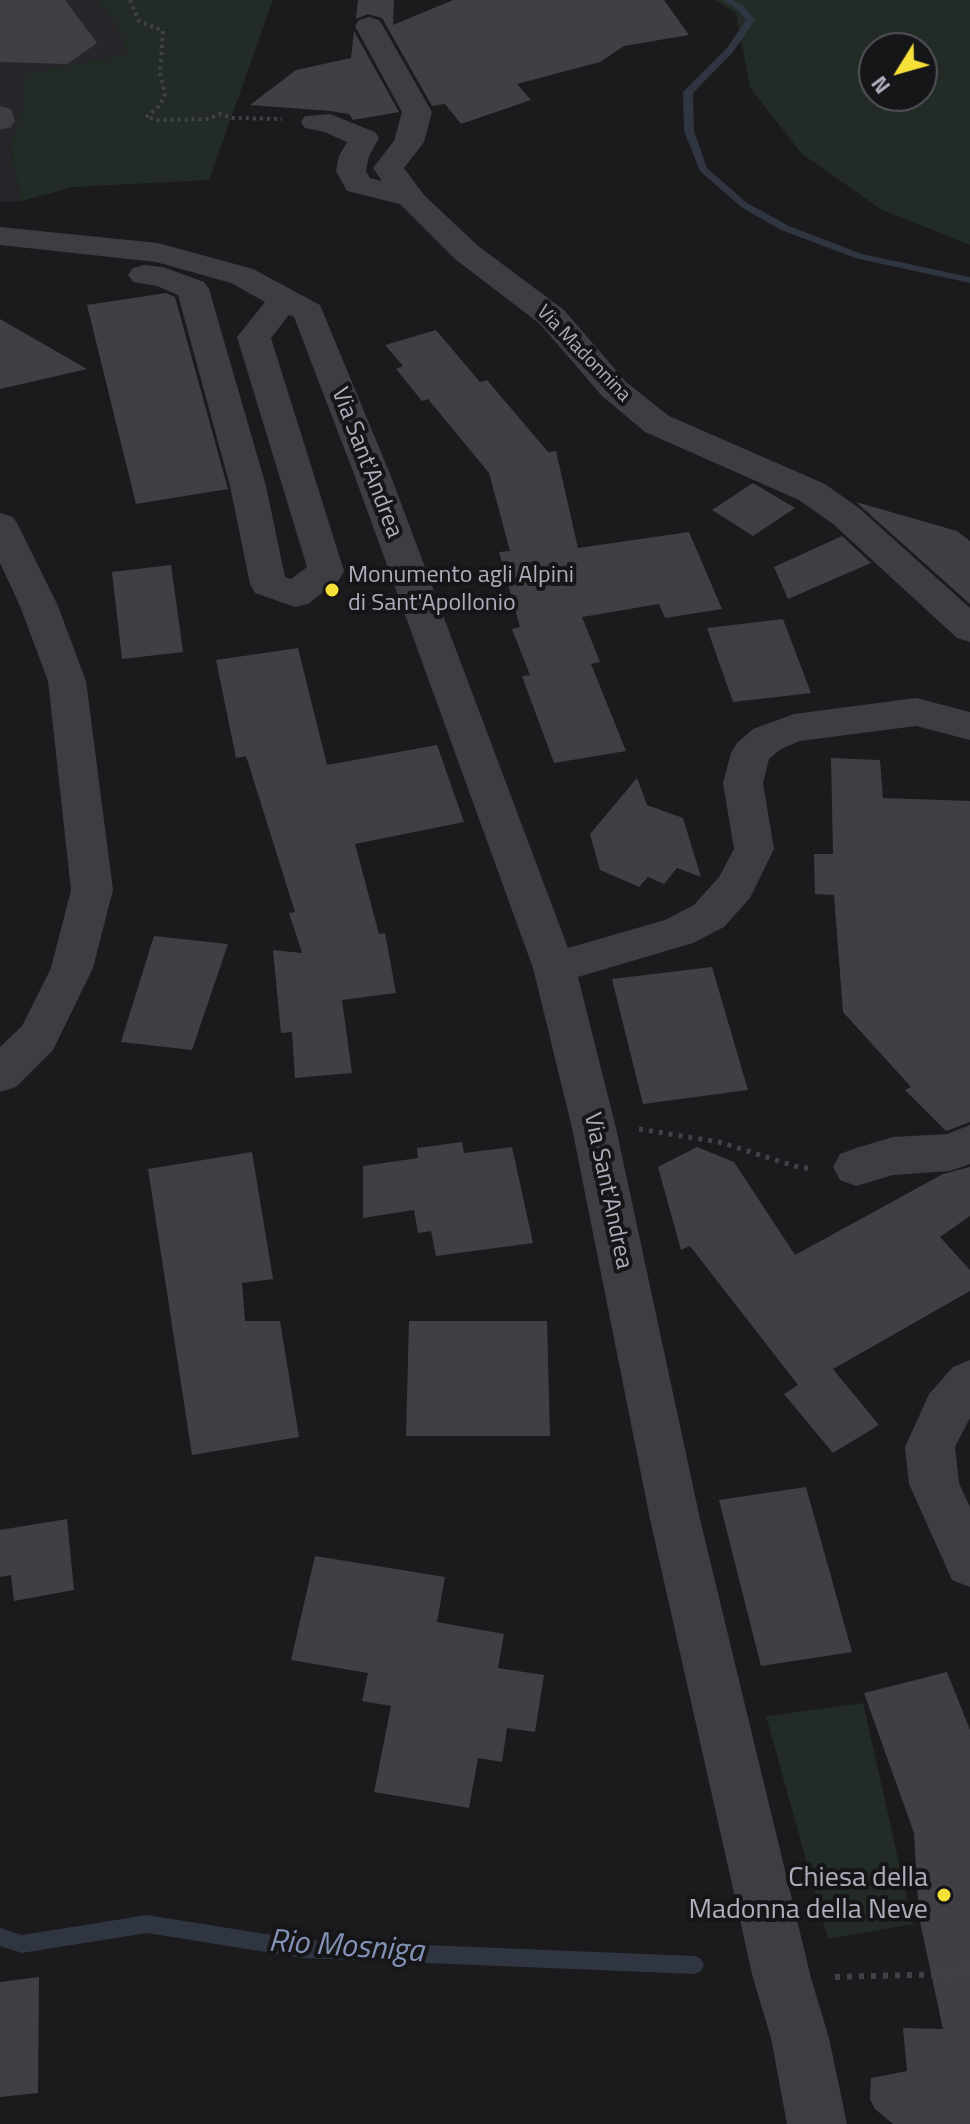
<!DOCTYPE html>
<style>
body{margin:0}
#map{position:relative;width:970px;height:2124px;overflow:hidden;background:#1b1a1d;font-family:"Titillium Web",sans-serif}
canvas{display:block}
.north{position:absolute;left:858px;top:32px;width:80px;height:80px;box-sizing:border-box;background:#161518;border:2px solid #52525a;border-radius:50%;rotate:233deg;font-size:22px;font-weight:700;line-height:32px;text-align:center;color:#acaebc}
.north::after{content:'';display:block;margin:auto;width:28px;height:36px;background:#f6e138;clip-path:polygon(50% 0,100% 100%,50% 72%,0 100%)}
</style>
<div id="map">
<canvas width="970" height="2124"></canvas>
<div class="north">N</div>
</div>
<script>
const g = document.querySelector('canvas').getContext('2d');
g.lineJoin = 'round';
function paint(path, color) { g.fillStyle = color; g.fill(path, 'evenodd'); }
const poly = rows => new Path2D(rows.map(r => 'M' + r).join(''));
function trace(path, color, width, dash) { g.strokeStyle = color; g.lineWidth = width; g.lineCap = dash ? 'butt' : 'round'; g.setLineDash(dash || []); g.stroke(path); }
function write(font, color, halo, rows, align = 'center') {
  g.font = font + ' "Titillium Web",sans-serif'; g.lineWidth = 8; g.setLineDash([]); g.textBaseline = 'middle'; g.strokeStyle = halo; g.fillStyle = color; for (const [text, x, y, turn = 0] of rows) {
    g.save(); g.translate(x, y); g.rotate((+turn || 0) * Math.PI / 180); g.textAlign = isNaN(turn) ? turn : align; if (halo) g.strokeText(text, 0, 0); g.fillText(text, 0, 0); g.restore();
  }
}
paint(poly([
 [0,0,97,0,115,21,128,54,24,74,26,104,10,147,21,201,7,202,0,202]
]), '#27262a');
paint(poly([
 [97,0,273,0,209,180,74,187,21,201,10,146,25,104,23,74,128,54,115,21],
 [715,0,970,0,970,245,882,210,802,154,750,88,736,13],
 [874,48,922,48,922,96,874,96],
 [863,1703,913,1924,828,1939,766,1716]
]), '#222b25');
paint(poly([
 [722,0,733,0,743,5,755,20,733,52,693,93,694,131,707,168,747,203,789,226,862,254,970,277,970,283,855,258,781,230,741,207,700,171,684,131,683,92,727,48,746,20,737,9,722,0],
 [147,1915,303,1940,695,1956,701,1959,704,1965,701,1971,695,1974,303,1958,147,1933,22,1953,0,1946,0,1928,22,1935,147,1915]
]), '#2f3541');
paint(poly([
 [0,0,65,0,97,43,67,64,0,62],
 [358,0,394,0,393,25,453,0,664,0,689,35,624,46,600,62,517,84,531,100,461,124,445,104,432,106,382,18,368,14,356,19],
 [354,31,399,112,353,120,349,114,330,111,250,105,296,70,351,58],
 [166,293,175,297,228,489,136,504,87,305],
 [0,319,87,369,0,389],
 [436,330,480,382,487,380,548,452,556,451,578,548,689,532,722,609,665,618,659,604,582,617,600,662,591,664,626,751,554,763,522,676,530,675,512,629,520,627,499,552,510,551,489,473,428,399,422,401,396,369,403,366,385,345],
 [753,483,795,508,753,536,712,510],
 [856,502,957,531,970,541,970,604],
 [842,536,871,563,788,599,774,567],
 [171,565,183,652,122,659,112,572],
 [783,619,811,693,733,702,707,628],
 [298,648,327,765,437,745,464,822,355,844,379,934,385,933,396,993,342,1000,352,1073,295,1078,292,1032,281,1033,273,950,302,953,289,913,295,912,246,756,236,758,216,660],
 [831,758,880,760,883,798,970,801,970,1122,946,1131,905,1090,911,1087,843,1012,834,895,815,894,814,854,833,854],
 [637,778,647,805,683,818,701,877,677,868,664,884,648,877,639,887,600,870,590,834],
 [154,936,228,944,192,1050,121,1042],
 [712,967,748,1090,643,1104,612,979],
 [462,1142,464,1153,512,1147,533,1243,436,1256,431,1231,418,1233,414,1210,363,1218,363,1166,418,1158,417,1148],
 [697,1147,734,1162,795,1255,943,1174,970,1167,970,1216,940,1237,970,1270,970,1291,833,1369,879,1425,833,1453,784,1394,798,1385,690,1246,681,1250,658,1167],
 [252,1152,273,1279,242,1283,245,1321,280,1321,299,1437,192,1455,148,1169],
 [409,1321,547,1321,550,1436,406,1436],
 [806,1487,852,1652,761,1666,719,1500],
 [67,1519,74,1590,14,1601,11,1575,0,1577,0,1530],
 [315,1556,445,1577,437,1622,504,1634,498,1668,544,1675,535,1732,507,1728,502,1762,478,1758,469,1808,374,1792,391,1706,362,1701,368,1673,291,1660],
 [947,1672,970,1730,970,2124,893,2124,875,2109,870,2099,871,2078,907,2071,903,2028,943,2029,919,1917,914,1833,864,1693],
 [39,1977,38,2093,0,2097,0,1982]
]), '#403f44');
trace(poly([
 [130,0,139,21,163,31,160,73,165,94,160,105,146,117,158,120,209,119,220,114,232,118,282,119]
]), '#414149', 4, [3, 4]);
trace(poly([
 [353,599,355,604,375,601],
 [639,1129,719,1142,801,1168,812,1168]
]), '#414149', 5, [4, 6]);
trace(poly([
 [835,1977,949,1974,970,1970]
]), '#414149', 6, [5, 7]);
paint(poly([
 [369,17,379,20,383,26,432,112,424,142,404,168,424,195,477,245,564,310,626,382,669,416,825,484,859,508,970,608,970,642,957,638,833,524,799,500,645,432,602,396,540,324,455,259,400,204,347,191,336,171,339,156,347,142,324,132,305,128,301,122,305,116,330,114,375,132,379,138,369,156,366,171,370,178,382,181,373,168,394,141,402,112,355,26,359,20,369,17],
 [0,106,11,109,15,121,11,127,0,130,0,106],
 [0,227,158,243,253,269,320,305,390,474,568,948,665,920,694,905,719,877,734,849,723,783,731,753,737,743,753,729,794,714,916,698,970,712,970,740,916,726,800,741,781,749,769,759,763,783,774,849,750,898,724,927,693,943,578,977,616,1128,700,1519,811,1978,829,2038,847,2124,787,2124,771,2038,753,1978,650,1519,572,1128,533,968,354,474,294,317,289,315,271,338,344,571,339,580,308,604,295,607,255,593,250,584,230,486,178,295,157,286,133,282,128,275,133,268,144,265,163,267,204,282,209,289,266,486,285,577,291,579,307,567,237,337,265,302,231,283,156,262,0,245,0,227],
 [0,513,13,517,18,525,58,606,86,681,113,890,93,968,53,1050,16,1087,0,1092,0,1047,22,1026,51,968,71,890,48,681,20,606,0,563,0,513],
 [970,1125,970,1164,950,1171,893,1175,856,1186,840,1180,833,1167,840,1154,856,1148,893,1137,947,1134,970,1125],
 [970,1360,970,1418,955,1447,959,1483,970,1507,970,1587,952,1580,909,1484,905,1447,929,1394,953,1367,970,1360]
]), '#3d3d44');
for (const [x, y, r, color] of [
 [332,590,8,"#f6e138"],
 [944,1895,8,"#f6e138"]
]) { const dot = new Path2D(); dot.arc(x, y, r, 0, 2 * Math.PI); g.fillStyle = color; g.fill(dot); trace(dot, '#161518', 3); }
write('20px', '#acaebc', '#161518', [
 ["Via Madonnina",583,354,46]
]);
write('24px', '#acaebc', '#161518', [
 ["Via Sant'Andrea",366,463,69],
 ["Via Sant'Andrea",607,1191,78]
]);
write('24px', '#acaebc', '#161518', [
 ["Monumento agli Alpini",348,576],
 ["di Sant'Apollonio",348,604]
], 'left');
write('28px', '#acaebc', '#161518', [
 ["Chiesa della",928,1879],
 ["Madonna della Neve",928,1911]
], 'right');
write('italic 32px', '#8393b7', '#161518', [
 ["Rio Mosniga",346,1948,4]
]);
</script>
